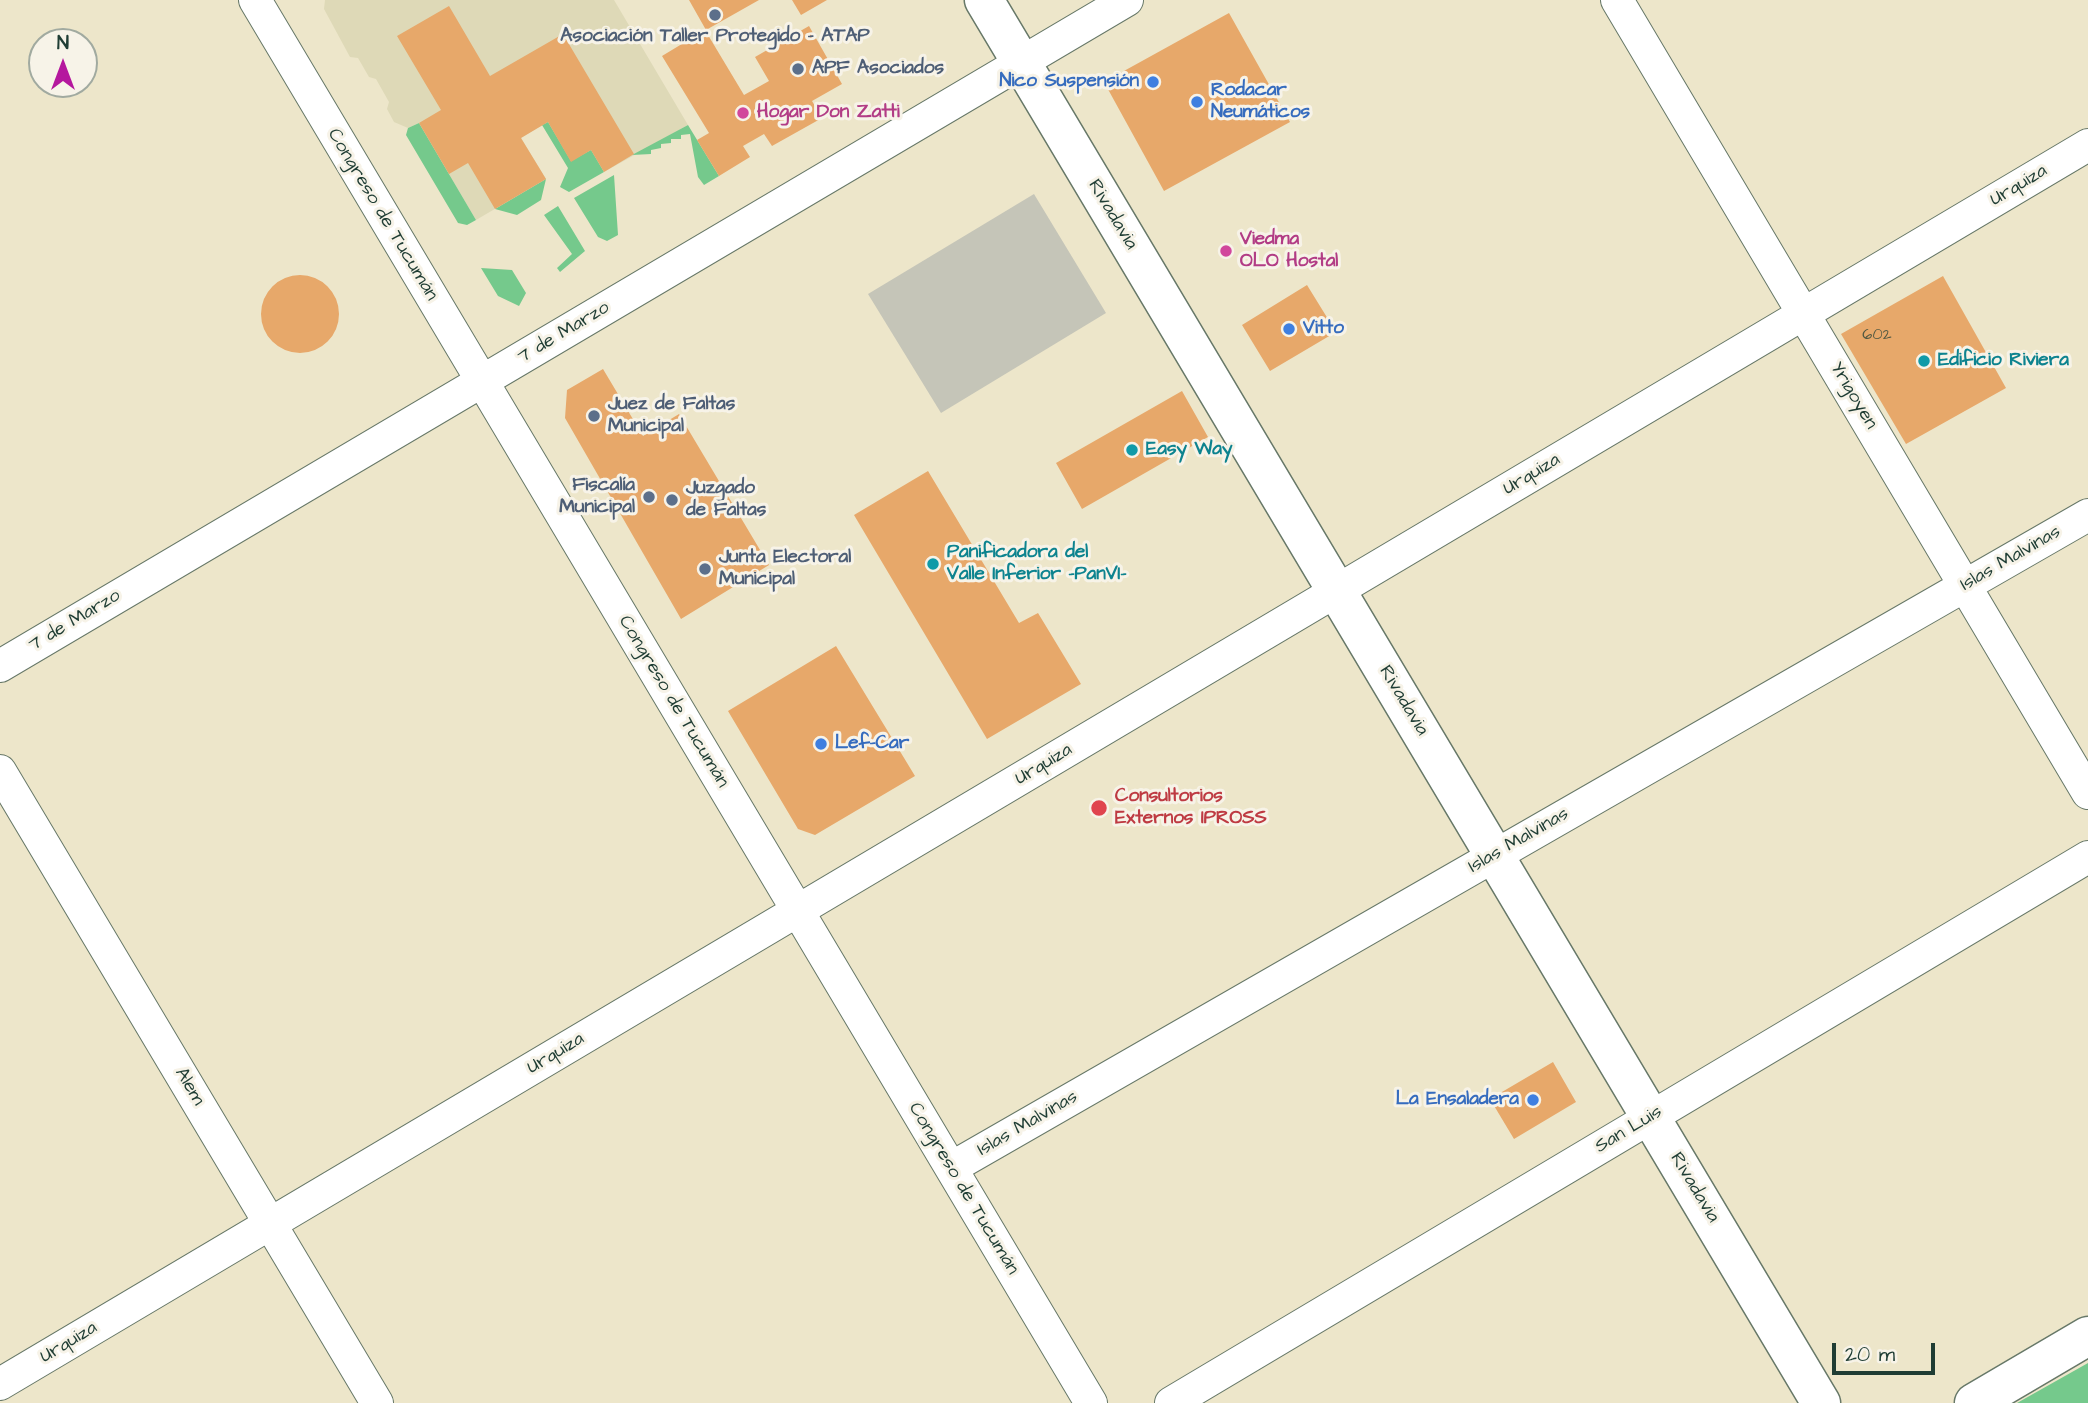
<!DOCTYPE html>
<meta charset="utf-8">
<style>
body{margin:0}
#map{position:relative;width:2088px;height:1403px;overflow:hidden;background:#ede6ca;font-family:"Architects Daughter",sans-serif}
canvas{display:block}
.north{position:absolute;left:28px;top:28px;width:70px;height:70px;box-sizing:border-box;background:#f7f3e8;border:2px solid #a1aaa0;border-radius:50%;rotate:0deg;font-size:19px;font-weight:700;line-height:28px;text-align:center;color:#1f3d34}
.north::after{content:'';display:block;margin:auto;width:24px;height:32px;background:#b5179e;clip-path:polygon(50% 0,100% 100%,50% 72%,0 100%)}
.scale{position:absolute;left:1832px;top:1343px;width:103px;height:32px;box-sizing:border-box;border:4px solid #1f3d34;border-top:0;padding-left:9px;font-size:21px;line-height:24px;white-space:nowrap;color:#1f3d34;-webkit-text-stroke:5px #f7f3e8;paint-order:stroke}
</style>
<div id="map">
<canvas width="2088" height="1403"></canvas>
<div class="north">N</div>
<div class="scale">20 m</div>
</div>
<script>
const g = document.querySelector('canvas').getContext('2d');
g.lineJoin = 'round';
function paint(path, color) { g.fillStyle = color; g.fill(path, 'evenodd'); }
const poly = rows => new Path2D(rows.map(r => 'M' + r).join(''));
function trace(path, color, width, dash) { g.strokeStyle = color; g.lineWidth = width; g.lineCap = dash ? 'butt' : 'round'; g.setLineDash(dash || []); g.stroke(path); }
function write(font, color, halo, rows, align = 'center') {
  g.font = font + ' "Architects Daughter",sans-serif'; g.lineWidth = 6; g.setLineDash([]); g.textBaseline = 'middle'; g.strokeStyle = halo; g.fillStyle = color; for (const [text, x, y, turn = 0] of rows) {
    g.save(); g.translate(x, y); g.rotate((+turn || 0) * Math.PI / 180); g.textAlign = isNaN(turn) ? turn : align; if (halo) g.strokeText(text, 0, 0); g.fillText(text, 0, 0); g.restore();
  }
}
paint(poly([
 [325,0,614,0,688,125,604,172,571,162,547,122,521,138,546,179,476,220,419,123,408,128,394,122,387,109,389,102,376,79,369,77,358,58,350,57,324,9]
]), '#ded9b7');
paint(poly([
 [1034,194,1106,313,941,413,868,294]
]), '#c5c5b8');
paint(poly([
 [548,122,571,161,591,150,604,172,569,192,560,187,568,168,542,125],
 [419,123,476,220,467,225,458,223,406,135,408,128],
 [688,125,719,176,704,185,698,177,690,134,681,135,681,139,671,139,671,143,661,144,661,148,651,150,651,154,632,155],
 [614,175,618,235,607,241,598,237,574,198],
 [546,179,541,200,517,215,495,209],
 [558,206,585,251,560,272,557,268,572,254,544,215],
 [481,268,512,270,526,293,519,306,498,296],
 [2088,1363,2088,1403,2017,1403]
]), '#75c98c');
paint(poly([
 [689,0,759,0,706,30],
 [792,0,827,0,801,15],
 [449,6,490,76,563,34,634,154,604,172,591,150,571,162,548,122,521,138,546,179,495,209,468,163,449,174,419,123,441,110,397,36],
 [1229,13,1290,122,1164,191,1104,82],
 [809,26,842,84,812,101,822,118,772,146,764,134,743,146,750,157,719,176,697,140,709,133,662,56,705,30,744,95,769,81,755,57],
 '261 314a39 39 0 1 1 78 0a39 39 0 1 1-78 0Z',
 [1943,276,2006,388,1906,444,1841,334],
 [1307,285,1336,332,1270,371,1242,325],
 [603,369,643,436,679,414,769,565,681,619,565,418,567,390],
 [1182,391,1208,437,1082,509,1056,463],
 [928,471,1019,623,1038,613,1081,684,987,739,854,515],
 [836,646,915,776,815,835,798,829,728,711],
 [1553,1062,1576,1102,1514,1139,1490,1099]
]), '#e7a86a');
const minor = poly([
 [255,0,1091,1403],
 [1617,0,2088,793],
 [0,666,1127,0],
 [0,771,377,1403],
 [951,1168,2088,515],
 [0,1384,2088,145],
 [1171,1403,2088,857]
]);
const secondary = poly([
 [984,0,1821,1403],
 [1974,1403,2088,1336]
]);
trace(minor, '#677868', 34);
trace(secondary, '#677868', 41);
trace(minor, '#fff', 32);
trace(secondary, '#fff', 38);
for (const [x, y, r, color] of [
 [715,15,7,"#5c6f8a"],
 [798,69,7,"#5c6f8a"],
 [1153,82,7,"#3f7fe0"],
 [1197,102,7,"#3f7fe0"],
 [743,113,7,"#d1479c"],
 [1226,251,7,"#d1479c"],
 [1289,329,7,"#3f7fe0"],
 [1924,361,7,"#0f9aa8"],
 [594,416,7,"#5c6f8a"],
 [1132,450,7,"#0f9aa8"],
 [649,497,7,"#5c6f8a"],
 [672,500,7,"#5c6f8a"],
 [933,564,7,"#0f9aa8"],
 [705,569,7,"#5c6f8a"],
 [821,744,7,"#3f7fe0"],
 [1099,808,9,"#e0444e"],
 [1533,1100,7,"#3f7fe0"]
]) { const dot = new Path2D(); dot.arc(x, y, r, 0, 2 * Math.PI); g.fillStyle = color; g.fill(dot); trace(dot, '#f7f3e8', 2.5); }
write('16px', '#515842', null, [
 ["602",1877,336]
]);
write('bold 19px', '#4e5e75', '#f7f3e8', [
 ["Asociación Taller Protegido - ATAP",715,37,"center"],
 ["APF Asociados",812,69],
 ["Juez de Faltas",608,405],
 ["Municipal",608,427],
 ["Fiscalía",635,486,"right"],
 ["Municipal",635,508,"right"],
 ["Juzgado",686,489],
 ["de Faltas",686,511],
 ["Junta Electoral",719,558],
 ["Municipal",719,580]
], 'left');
write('bold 19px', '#366cbe', '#f7f3e8', [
 ["Nico Suspensión",1139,82,"right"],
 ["Rodacar",1211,91],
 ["Neumáticos",1211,113],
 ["Vitto",1303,329],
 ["Lef-Car",835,744],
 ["La Ensaladera",1519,1100,"right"]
], 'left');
write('bold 19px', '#b23c85', '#f7f3e8', [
 ["Hogar Don Zatti",757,113],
 ["Viedma",1240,240],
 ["OLO Hostal",1240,262]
], 'left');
write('19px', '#1f3d34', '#f7f3e8', [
 ["Urquiza",2019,186,-31],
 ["Congreso de Tucumán",382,215,59],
 ["Rivadavia",1112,215,59],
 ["7 de Marzo",564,333,-31],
 ["Yrigoyen",1853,396,59],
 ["Urquiza",1532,475,-31],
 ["Islas Malvinas",2011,559,-30],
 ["7 de Marzo",75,621,-31],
 ["Rivadavia",1403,701,59],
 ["Congreso de Tucumán",673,702,59],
 ["Urquiza",1044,765,-31],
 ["Islas Malvinas",1519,841,-30],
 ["Urquiza",556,1054,-31],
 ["Alem",189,1087,59],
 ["Islas Malvinas",1028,1124,-30],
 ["San Luis",1629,1130,-31],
 ["Rivadavia",1694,1188,59],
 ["Congreso de Tucumán",963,1189,59],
 ["Urquiza",69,1343,-31]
]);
write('bold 19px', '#0d838f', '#f7f3e8', [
 ["Edificio Riviera",1938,361],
 ["Easy Way",1146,450],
 ["Panificadora del",947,553],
 ["Valle Inferior -PanVI-",947,575]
], 'left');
write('bold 19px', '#be3a42', '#f7f3e8', [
 ["Consultorios",1115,797],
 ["Externos IPROSS",1115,819]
], 'left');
</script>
